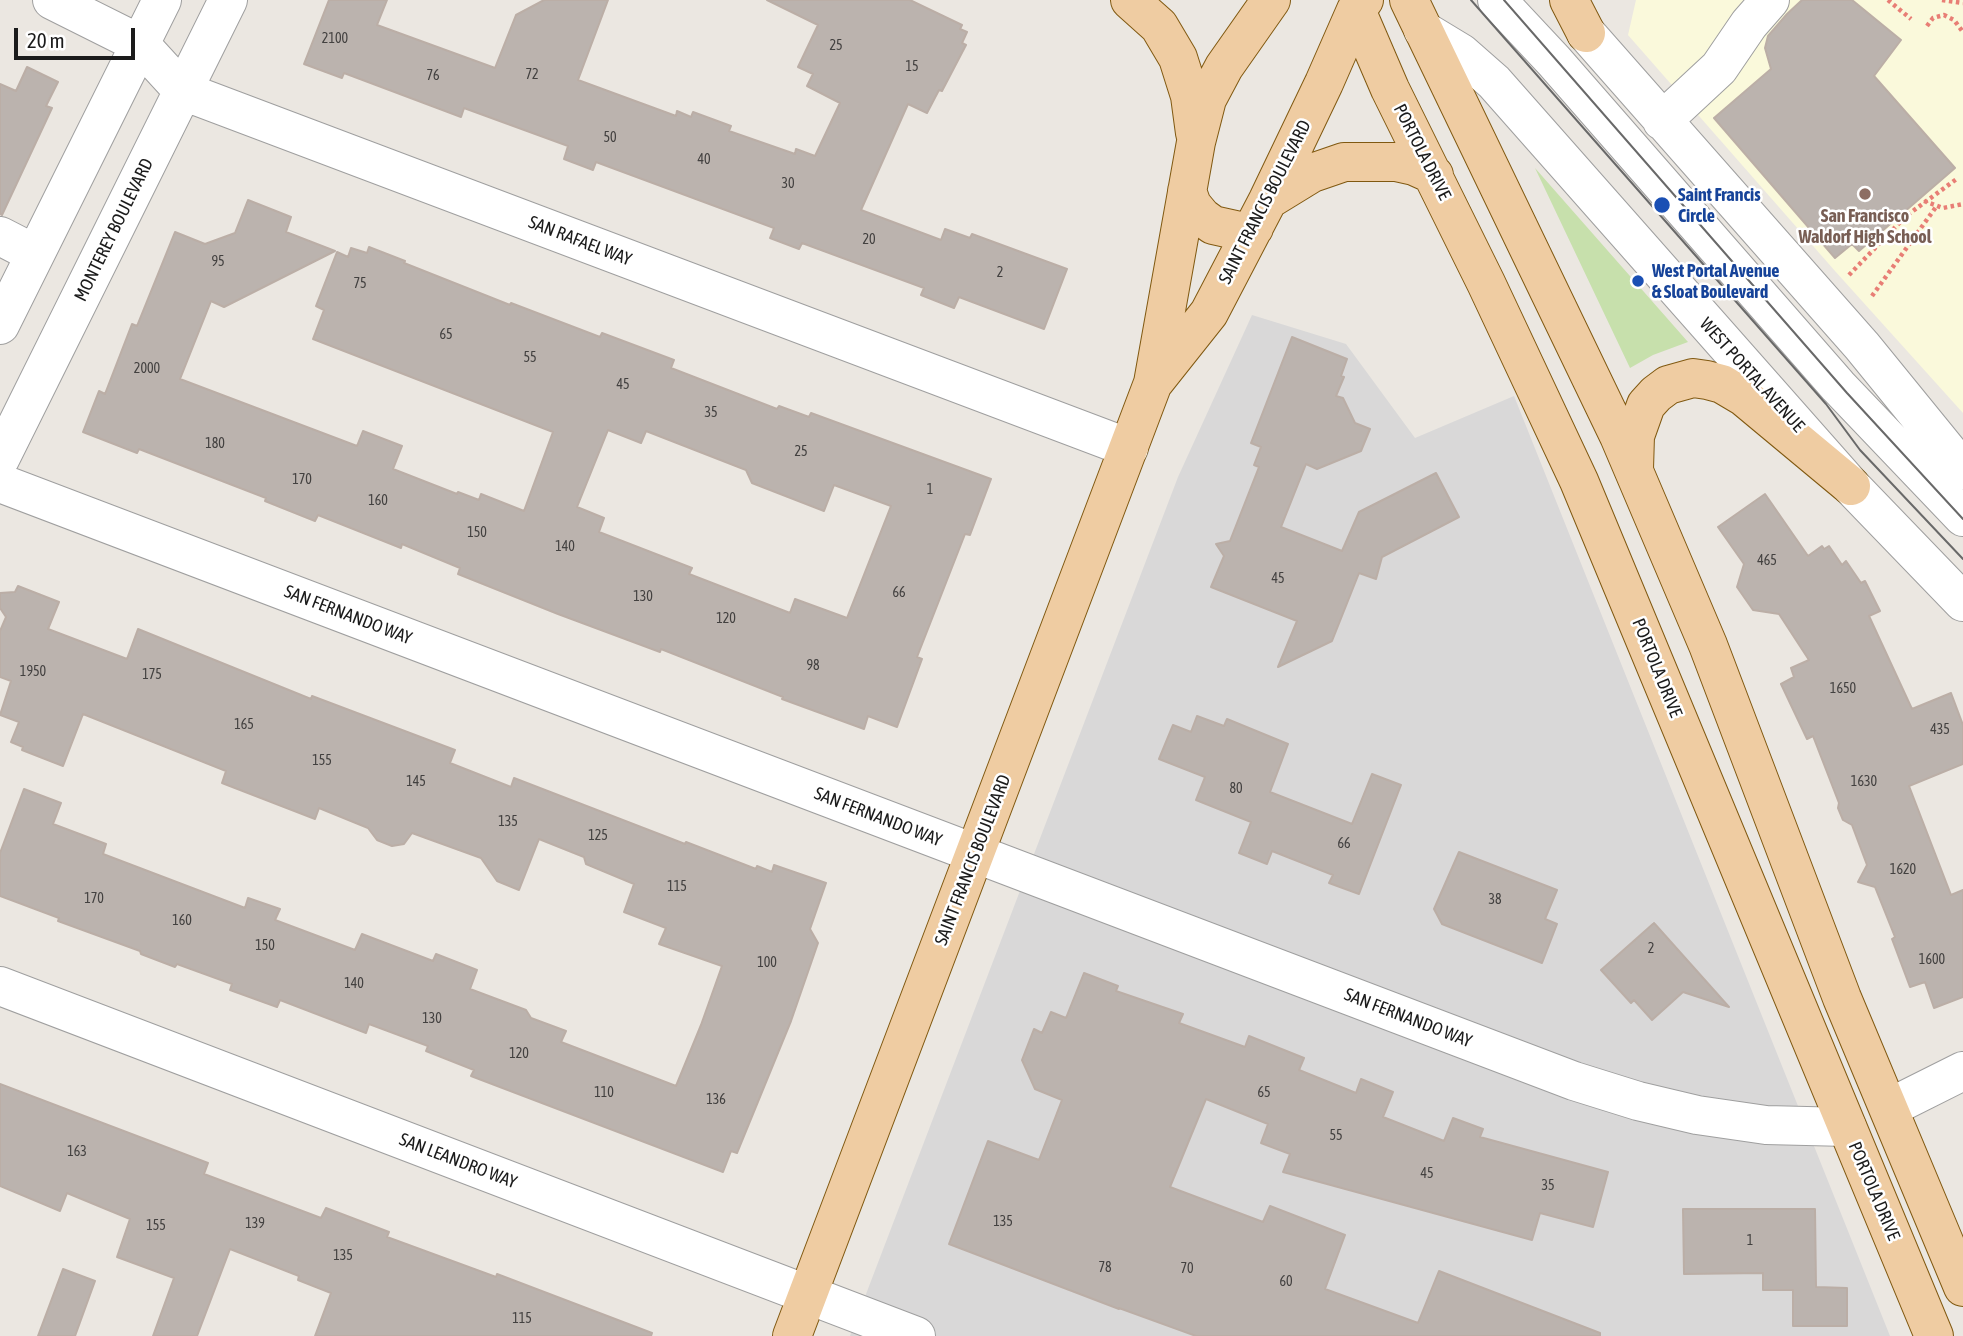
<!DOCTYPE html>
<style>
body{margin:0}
#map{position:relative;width:1963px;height:1336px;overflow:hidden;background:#ebe7e1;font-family:"Asap Condensed",sans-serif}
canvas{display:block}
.scale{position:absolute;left:14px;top:28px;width:121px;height:32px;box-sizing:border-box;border:4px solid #1b1b1b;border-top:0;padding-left:9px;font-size:21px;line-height:24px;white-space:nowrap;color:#1b1b1b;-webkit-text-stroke:5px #fff;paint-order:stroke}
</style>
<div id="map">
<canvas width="1963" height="1336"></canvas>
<div class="scale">20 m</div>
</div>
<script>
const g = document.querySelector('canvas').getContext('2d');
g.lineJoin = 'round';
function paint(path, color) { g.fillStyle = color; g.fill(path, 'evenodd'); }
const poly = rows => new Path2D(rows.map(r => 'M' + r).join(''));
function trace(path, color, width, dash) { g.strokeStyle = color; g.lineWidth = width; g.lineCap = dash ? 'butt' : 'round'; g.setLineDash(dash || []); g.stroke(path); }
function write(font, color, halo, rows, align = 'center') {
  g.font = font + ' "Asap Condensed",sans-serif'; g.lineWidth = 5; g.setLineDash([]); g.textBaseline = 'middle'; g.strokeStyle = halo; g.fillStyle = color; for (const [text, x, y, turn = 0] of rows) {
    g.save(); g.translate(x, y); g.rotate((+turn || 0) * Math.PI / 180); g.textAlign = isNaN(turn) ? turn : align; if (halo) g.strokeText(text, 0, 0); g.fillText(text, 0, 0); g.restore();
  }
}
paint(poly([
 [1252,315,1346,344,1415,438,1514,396,1890,1336,850,1336,1178,477]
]), '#d9d8d8');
paint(poly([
 [1636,0,1963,0,1963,413,1835,271,1628,35]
]), '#faf9db');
paint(poly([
 [1535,168,1688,342,1653,355,1630,368]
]), '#c7e0ac');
const building = poly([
 [329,0,387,0,377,25,495,68,516,15,544,0,608,0,578,80,676,116,677,111,691,117,693,112,731,126,729,131,795,154,796,149,815,156,840,103,807,86,813,74,798,67,818,25,767,0,910,0,962,25,960,29,967,32,962,43,966,45,942,91,939,90,927,113,908,104,861,210,941,240,945,229,970,238,972,234,1067,269,1044,329,959,297,954,308,921,295,924,288,802,243,799,249,770,238,774,228,596,162,593,170,564,159,568,146,464,108,461,117,344,73,342,78,304,64,329,0],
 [1802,0,1852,0,1901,40,1874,76,1955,168,1859,251,1852,244,1835,258,1714,118,1771,69,1765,48,1768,36,1787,14,1802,0],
 [27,67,58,82,46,106,52,108,2,215,0,214,0,84,16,91,27,67],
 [248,200,291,217,286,232,335,251,224,307,211,301,180,379,357,446,363,431,402,446,393,469,457,494,458,492,479,500,481,494,524,511,553,432,313,339,324,310,316,306,337,252,348,257,351,248,367,253,369,247,405,261,404,263,510,305,511,303,600,337,602,333,674,360,671,368,777,409,779,406,809,417,811,413,991,479,970,535,965,534,917,657,922,659,897,727,868,716,864,729,782,699,783,697,661,649,660,652,558,614,458,574,460,568,402,544,401,548,318,515,315,521,265,501,266,498,139,449,137,453,83,432,99,391,105,394,132,324,137,326,175,232,205,244,235,233,248,200],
 [608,430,641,443,646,431,746,470,752,483,824,511,834,485,891,506,847,618,795,599,790,613,689,574,692,568,599,532,604,518,577,507,608,430],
 [1292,337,1347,359,1341,376,1344,377,1336,396,1343,398,1355,423,1370,429,1361,451,1317,469,1306,464,1281,527,1342,551,1359,512,1436,473,1459,517,1382,557,1376,579,1359,573,1332,641,1278,667,1297,621,1211,587,1224,556,1216,544,1230,541,1259,467,1254,465,1261,447,1251,443,1292,337],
 [1765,494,1808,556,1822,546,1824,549,1829,546,1842,565,1846,561,1861,583,1865,581,1880,611,1869,616,1912,709,1951,693,1963,725,1963,764,1909,786,1951,895,1963,890,1963,997,1934,1008,1925,982,1910,987,1892,939,1895,937,1875,887,1858,882,1867,865,1852,825,1843,820,1838,808,1839,803,1813,736,1807,739,1781,684,1794,677,1791,668,1809,660,1779,614,1753,610,1737,587,1744,564,1718,527,1765,494],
 [18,586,59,602,48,629,127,659,138,629,311,699,312,696,455,750,450,763,511,787,514,778,685,844,686,842,756,869,757,866,772,872,774,865,826,883,810,929,818,943,791,1021,737,1153,731,1151,723,1172,471,1076,474,1070,426,1051,428,1046,369,1024,366,1033,280,1000,277,1007,230,990,232,984,177,964,175,967,141,954,140,951,58,921,59,918,0,896,0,853,24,789,61,803,53,824,106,844,103,854,245,908,248,898,280,909,275,920,355,950,362,934,433,961,436,954,477,970,470,989,526,1010,531,1018,566,1031,561,1042,676,1086,701,1025,722,966,659,944,666,928,624,912,634,884,586,864,584,857,539,839,519,890,497,881,481,858,412,833,404,844,392,846,377,840,368,828,319,808,315,819,222,783,226,771,83,714,63,766,22,750,23,747,11,742,19,722,0,715,11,681,0,677,0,631,6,617,0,608,0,593,15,592,18,586],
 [1197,716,1224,726,1227,719,1288,744,1270,792,1352,824,1372,774,1401,785,1359,894,1329,883,1333,875,1272,851,1267,864,1239,853,1251,822,1196,800,1205,777,1159,759,1173,725,1191,732,1197,716],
 [1459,852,1557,890,1545,919,1557,924,1542,963,1442,924,1434,909,1459,852],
 [1654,923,1729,1007,1683,992,1652,1020,1634,1000,1631,1003,1601,970,1654,923],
 [1084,973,1118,986,1116,991,1183,1014,1179,1023,1245,1047,1249,1036,1304,1058,1299,1070,1356,1093,1361,1079,1393,1092,1383,1117,1444,1141,1453,1118,1483,1129,1480,1137,1608,1172,1593,1227,1540,1213,1532,1240,1283,1172,1290,1154,1261,1143,1268,1124,1206,1099,1170,1187,1263,1222,1270,1206,1345,1235,1325,1289,1418,1323,1439,1271,1600,1333,1600,1336,1196,1336,1119,1308,1119,1309,949,1244,988,1141,1039,1160,1062,1100,1035,1089,1022,1060,1034,1029,1042,1033,1051,1012,1066,1018,1084,973],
 [0,1084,208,1163,204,1174,321,1218,326,1208,389,1232,387,1237,496,1277,497,1274,652,1333,651,1336,315,1336,331,1293,298,1280,299,1276,230,1249,197,1336,153,1336,174,1278,117,1257,130,1219,67,1193,60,1211,0,1186,0,1084],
 [1683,1209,1815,1209,1816,1287,1847,1288,1847,1326,1793,1326,1793,1290,1763,1290,1763,1273,1684,1274,1683,1209],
 [63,1269,95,1281,75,1336,38,1336,63,1269]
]);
paint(building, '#bbb3ae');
trace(building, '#bbaea6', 2);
const minor = poly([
 [52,0,140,44,183,91,1129,448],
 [1497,0,1554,61,1838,386,1963,517],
 [1423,30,1461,53,1494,82,1851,486,1963,602],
 [1586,33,1862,346,1963,470],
 [1662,121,1719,68,1749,24,1770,0],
 [0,236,35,254],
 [0,325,162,0],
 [0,459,228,0],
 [0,483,1574,1081,1638,1101,1697,1115,1766,1125,1847,1127],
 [0,986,916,1336],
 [1889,1108,1963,1071]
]);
const major = poly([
 [1130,0,1159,26,1178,58,1190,96,1195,133],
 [1409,0,1619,436,1708,645,1842,998,1963,1287],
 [1569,0,1586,33],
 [1356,10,1390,89,1486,283,1579,481,1934,1336],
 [1187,191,1192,205,1202,217,1213,225,1240,231,1254,228],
 [1268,200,1312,173,1344,162,1396,162,1414,166,1434,175],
 [1155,381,1209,313,1268,200,1324,83,1356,10,1364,0],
 [1634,469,1635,436,1646,405,1656,394,1668,385,1693,378,1707,380,1722,384,1744,397,1851,486],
 [792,1336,1153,383,1196,142,1207,99,1224,67,1271,0]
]);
trace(minor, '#9f9f9f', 40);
trace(major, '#805911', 40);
trace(poly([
 [1888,0,1911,19],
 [1942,0,1963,3],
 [1927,26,1933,18,1944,15,1954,20,1963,32],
 [1924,201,1943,208,1963,204],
 [1849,275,1906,216,1958,178],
 [1872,296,1936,207]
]), '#e87e75', 4.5, [3.5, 3.5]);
trace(minor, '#fff', 38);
trace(major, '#efcca2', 38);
trace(poly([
 [1471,0,1826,404,1860,450,1963,559],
 [1504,0,1847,393,1963,519]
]), '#696969', 2);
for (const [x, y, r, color] of [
 [1865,194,7,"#8d6e63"],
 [1662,205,9,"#1a4fb4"],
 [1638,281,7,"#1a4fb4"]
]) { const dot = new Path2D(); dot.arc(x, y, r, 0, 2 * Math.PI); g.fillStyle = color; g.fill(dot); trace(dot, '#fff', 2.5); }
write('14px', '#434140', null, [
 ["2100",335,39],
 ["25",836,46],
 ["15",912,67],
 ["72",532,75],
 ["76",433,76],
 ["50",610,138],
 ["40",704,160],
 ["30",788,184],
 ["20",869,240],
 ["95",218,262],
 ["2",1000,273],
 ["75",360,284],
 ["65",446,335],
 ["55",530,358],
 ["2000",147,369],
 ["45",623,385],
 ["35",711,413],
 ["180",215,444],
 ["25",801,452],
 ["170",302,480],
 ["1",930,490],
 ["160",378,501],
 ["150",477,533],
 ["140",565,547],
 ["465",1767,561],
 ["45",1278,579],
 ["66",899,593],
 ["130",643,597],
 ["120",726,619],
 ["98",813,666],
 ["1950",33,672],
 ["175",152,675],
 ["1650",1843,689],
 ["165",244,725],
 ["435",1940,730],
 ["155",322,761],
 ["145",416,782],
 ["1630",1864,782],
 ["80",1236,789],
 ["135",508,822],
 ["125",598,836],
 ["66",1344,844],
 ["1620",1903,870],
 ["115",677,887],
 ["170",94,899],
 ["38",1495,900],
 ["160",182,921],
 ["150",265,946],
 ["2",1651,949],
 ["1600",1932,960],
 ["100",767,963],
 ["140",354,984],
 ["130",432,1019],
 ["120",519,1054],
 ["110",604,1093],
 ["65",1264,1093],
 ["136",716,1100],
 ["55",1336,1136],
 ["163",77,1152],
 ["45",1427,1174],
 ["35",1548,1186],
 ["135",1003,1222],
 ["139",255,1224],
 ["155",156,1226],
 ["1",1750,1241],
 ["135",343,1256],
 ["78",1105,1268],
 ["70",1187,1269],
 ["60",1286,1282],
 ["115",522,1319]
]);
write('18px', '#1b1b1b', '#fff', [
 ["PORTOLA DRIVE",1422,152,63],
 ["SAINT FRANCIS BOULEVARD",1265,202,-63],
 ["MONTEREY BOULEVARD",114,230,-64],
 ["SAN RAFAEL WAY",580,241,21],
 ["WEST PORTAL AVENUE",1752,375,48],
 ["SAN FERNANDO WAY",348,615,21],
 ["PORTOLA DRIVE",1657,668,68],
 ["SAN FERNANDO WAY",878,817,21],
 ["SAINT FRANCIS BOULEVARD",973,860,-69],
 ["SAN FERNANDO WAY",1408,1018,21],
 ["SAN LEANDRO WAY",458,1161,21],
 ["PORTOLA DRIVE",1874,1191,67]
]);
write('bold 18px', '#164399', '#fff', [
 ["Saint Francis",1678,195],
 ["Circle",1678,216],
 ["West Portal Avenue",1652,271],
 ["& Sloat Boulevard",1652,292]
], 'left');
write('bold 18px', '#785e54', '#fff', [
 ["San Francisco",1865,216],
 ["Waldorf High School",1865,237]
]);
</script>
